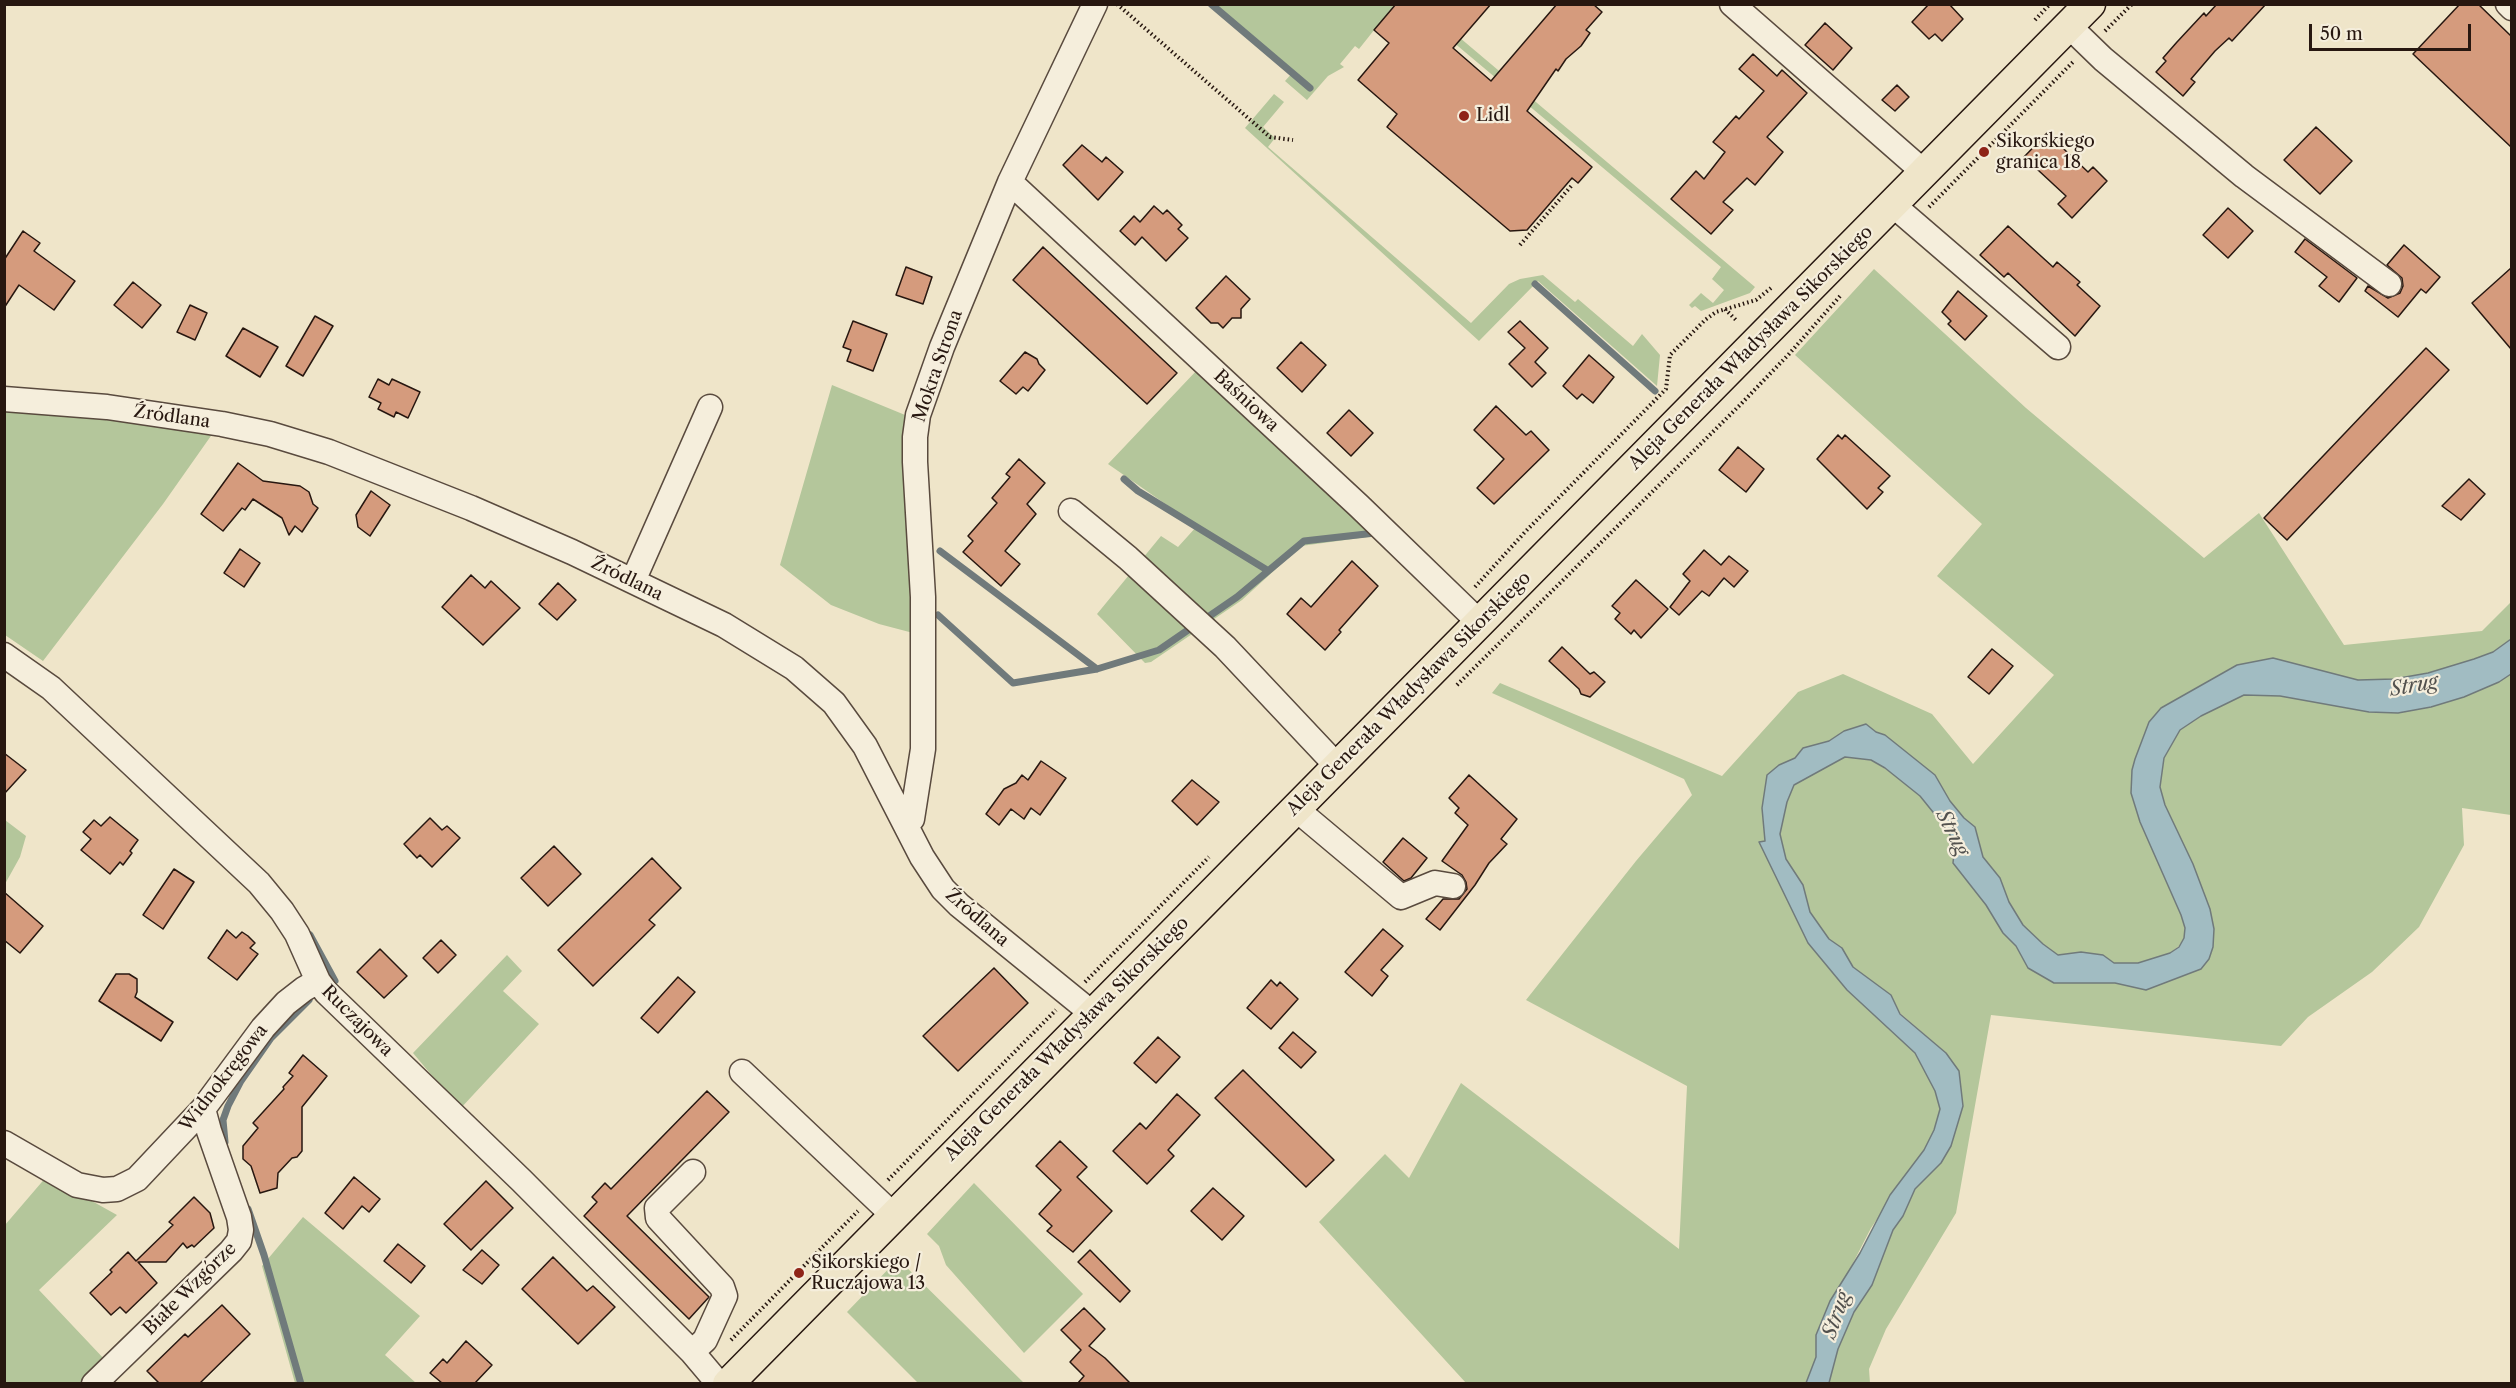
<!DOCTYPE html>
<meta charset="utf-8">
<style>
body{margin:0}
#map{position:relative;width:2516px;height:1388px;overflow:hidden;background:#efe5c9;font-family:"Libre Caslon Text",serif}
canvas{display:block}
.frame{position:absolute;inset:0;border:6px solid #271710;pointer-events:none}
.scale{position:absolute;left:2309px;top:24px;width:162px;height:27px;box-sizing:border-box;border:3px solid #271710;border-top:0;padding-left:8px;font-size:18px;line-height:21px;white-space:nowrap;color:#271710;-webkit-text-stroke:4px #f5eedc;paint-order:stroke}
</style>
<div id="map">
<canvas width="2516" height="1388"></canvas>
<div class="frame"></div>
<div class="scale">50 m</div>
</div>
<script>
const g = document.querySelector('canvas').getContext('2d');
g.lineJoin = 'round';
function paint(path, color) { g.fillStyle = color; g.fill(path, 'evenodd'); }
const poly = rows => new Path2D(rows.map(r => 'M' + r).join(''));
function trace(path, color, width, dash) { g.strokeStyle = color; g.lineWidth = width; g.lineCap = dash ? 'butt' : 'round'; g.setLineDash(dash || []); g.stroke(path); }
function write(font, color, halo, rows, align = 'center') {
  g.font = font + ' "Libre Caslon Text",serif'; g.lineWidth = 4.5; g.setLineDash([]); g.textBaseline = 'middle'; g.strokeStyle = halo; g.fillStyle = color; for (const [text, x, y, turn = 0] of rows) {
    g.save(); g.translate(x, y); g.rotate((+turn || 0) * Math.PI / 180); g.textAlign = isNaN(turn) ? turn : align; if (halo) g.strokeText(text, 0, 0); g.fillText(text, 0, 0); g.restore();
  }
}
paint(poly([
 [1215,5,1394,5,1359,49,1355,46,1340,64,1344,67,1328,76,1307,100,1285,81,1294,71],
 [1409,5,1421,5,1755,287,1750,293,1701,311,1695,306,1692,308,1689,305,1701,293,1713,303,1724,290,1712,279,1721,267],
 [1274,94,1284,102,1263,127,1275,138,1268,147,1471,323,1509,284,1520,279,1543,275,1575,302,1578,299,1633,346,1642,334,1660,355,1657,386,1538,281,1479,341,1245,128],
 [1874,269,2026,408,2204,558,2259,513,2344,645,2482,631,2511,602,2511,639,2493,652,2474,659,2428,673,2394,679,2358,680,2273,658,2237,665,2161,708,2149,722,2135,759,2132,770,2131,793,2140,822,2181,915,2185,928,2184,938,2179,946,2170,953,2138,963,2114,963,2103,955,2081,952,2058,955,2043,944,2023,925,2009,902,2000,878,1983,857,1975,827,1964,818,1950,801,1935,776,1885,735,1876,732,1866,724,1844,731,1829,741,1803,748,1795,758,1779,765,1762,808,1765,841,1760,842,1808,943,1847,990,1915,1053,1935,1091,1940,1109,1934,1130,1924,1150,1871,1228,1816,1335,1816,1357,1806,1383,1466,1383,1319,1222,1385,1154,1409,1178,1461,1083,1679,1249,1687,1086,1526,1000,1636,861,1692,795,1684,779,1492,693,1500,683,1722,776,1798,692,1843,674,1932,714,1973,764,2054,675,1937,576,1982,524,1795,355],
 [1198,369,1375,536,1301,546,1242,600,1151,662,1145,663,1097,614,1161,536,1178,547,1197,526,1108,464],
 [832,385,910,417,917,634,879,624,831,605,780,565],
 [4,407,97,413,213,433,163,504,43,661,5,635],
 [2511,674,2511,815,2462,808,2464,845,2419,927,2372,972,2308,1017,2281,1046,1991,1015,1956,1213,1886,1329,1869,1369,1870,1383,1829,1383,1838,1349,1854,1312,1872,1285,1893,1230,1903,1216,1915,1189,1941,1163,1963,1106,1946,1053,1900,1013,1891,995,1853,967,1842,948,1829,939,1810,912,1803,885,1786,859,1780,834,1787,802,1794,785,1845,757,1871,760,1897,776,1920,796,1941,822,1955,842,1953,863,1986,905,2003,933,2016,946,2028,968,2054,983,2115,983,2146,990,2177,977,2189,974,2193,864,2165,805,2160,787,2164,758,2180,730,2201,716,2244,695,2280,696,2369,712,2398,713,2431,707,2464,697,2499,682],
 [5,820,26,836,20,857,5,884],
 [507,955,522,971,503,991,539,1024,460,1109,413,1053],
 [47,1176,117,1215,39,1290,106,1361,82,1383,5,1384,5,1225],
 [974,1183,1083,1294,1024,1353,946,1265,939,1246,927,1234],
 [303,1217,420,1316,385,1355,416,1383,295,1383,262,1266],
 [898,1259,1023,1382,1022,1383,918,1383,847,1312]
]), '#b4c69b');
const water = poly([
 [2511,639,2511,674,2499,682,2464,697,2431,707,2398,713,2369,712,2280,696,2244,695,2201,716,2180,730,2164,758,2160,787,2165,805,2193,864,2210,909,2214,929,2213,947,2209,959,2201,969,2146,990,2115,983,2054,983,2028,968,2016,946,2003,933,1986,905,1953,863,1955,842,1941,822,1920,796,1885,768,1871,760,1845,757,1794,785,1787,802,1780,834,1786,859,1803,885,1810,912,1829,939,1842,948,1853,967,1891,995,1900,1014,1946,1053,1959,1071,1963,1106,1951,1146,1941,1163,1915,1189,1903,1216,1893,1230,1872,1285,1854,1312,1838,1349,1829,1383,1806,1383,1816,1357,1816,1335,1830,1301,1860,1253,1890,1195,1924,1150,1934,1130,1940,1109,1935,1091,1915,1053,1847,990,1808,943,1759,842,1765,841,1762,808,1767,775,1779,765,1795,758,1803,748,1829,741,1844,731,1866,724,1876,732,1885,735,1935,775,1950,801,1964,818,1975,827,1983,857,2000,878,2009,902,2023,925,2043,944,2058,955,2081,952,2103,955,2114,963,2138,963,2170,953,2179,947,2184,938,2185,928,2181,915,2140,822,2131,793,2132,770,2135,759,2149,722,2161,708,2237,665,2273,658,2358,680,2394,679,2428,673,2474,659,2493,652,2511,639]
]);
paint(water, '#a1bcc2');
trace(water, '#707a7b', 1.5);
trace(poly([
 [1211,4,1310,88],
 [1535,284,1655,391],
 [1124,479,1138,491,1267,570],
 [940,551,1097,669],
 [938,615,1013,683,1097,669,1159,650,1188,630],
 [1208,617,1237,597,1304,541,1375,533,1378,537],
 [310,935,335,981],
 [225,1142,223,1120,228,1106,241,1081,271,1038,309,1000],
 [248,1209,264,1255,301,1384]
]), '#707a7b', 7);
const building = poly([
 [1396,4,1491,4,1453,48,1491,81,1557,4,1593,4,1602,12,1586,30,1590,33,1581,46,1566,59,1558,71,1556,69,1527,111,1592,167,1578,183,1572,178,1527,230,1510,231,1387,127,1397,114,1358,80,1389,43,1374,30,1396,4],
 [1929,4,1949,4,1963,19,1942,41,1935,34,1929,39,1912,22,1929,4],
 [2217,4,2266,4,2232,41,2229,38,2215,51,2191,79,2195,82,2183,96,2156,72,2166,61,2163,58,2177,42,2204,13,2206,16,2217,4],
 [2460,4,2478,4,2511,36,2511,147,2413,54,2460,4],
 [1825,23,1852,48,1833,70,1805,45,1825,23],
 [1753,54,1777,76,1782,70,1807,93,1767,137,1783,152,1755,185,1747,178,1723,202,1733,210,1711,234,1671,199,1696,171,1704,179,1725,152,1713,142,1736,116,1739,119,1764,91,1739,69,1753,54],
 [1897,85,1909,97,1895,111,1882,100,1897,85],
 [2316,127,2352,161,2320,194,2284,160,2316,127],
 [2047,133,2088,172,2093,167,2107,181,2072,218,2058,204,2066,196,2024,157,2047,133],
 [1082,145,1102,162,1106,157,1123,172,1098,200,1063,165,1082,145],
 [1154,206,1163,214,1167,210,1182,225,1178,229,1188,238,1166,261,1142,237,1135,245,1120,231,1134,216,1140,222,1154,206],
 [2228,208,2253,231,2228,258,2203,235,2228,208],
 [2008,226,2053,267,2057,262,2080,282,2077,285,2100,306,2075,336,2008,273,2004,277,1980,255,2008,226],
 [23,231,40,243,34,251,75,281,54,310,19,285,4,308,4,260,23,231],
 [2305,239,2357,278,2339,302,2319,286,2327,277,2295,252,2305,239],
 [2404,245,2440,277,2426,293,2421,289,2398,317,2365,291,2368,286,2388,298,2400,293,2403,286,2402,278,2387,265,2404,245],
 [1043,247,1177,373,1147,404,1013,280,1043,247],
 [906,267,932,277,923,304,896,295,906,267],
 [2511,268,2511,349,2472,303,2511,268],
 [1226,276,1250,299,1241,309,1241,318,1232,318,1223,328,1218,323,1211,323,1196,308,1226,276],
 [133,282,161,305,142,328,114,305,133,282],
 [1958,291,1987,316,1965,340,1948,324,1951,321,1942,312,1958,291],
 [190,305,207,313,195,340,177,332,190,305],
 [315,316,333,326,303,376,286,366,315,316],
 [853,321,887,334,873,371,847,361,851,350,843,347,853,321],
 [1520,321,1548,348,1535,362,1546,373,1532,387,1509,364,1525,348,1508,332,1520,321],
 [243,328,278,347,260,377,226,356,243,328],
 [1301,342,1326,365,1302,392,1277,368,1301,342],
 [2426,348,2449,370,2287,540,2264,518,2426,348],
 [1025,352,1037,359,1039,364,1045,370,1028,391,1023,387,1016,394,1000,381,1025,352],
 [1589,355,1614,377,1593,403,1582,394,1577,399,1563,386,1589,355],
 [378,379,389,385,392,379,420,392,408,418,396,412,394,417,378,409,381,403,369,397,378,379],
 [1496,406,1526,435,1531,431,1549,450,1494,504,1477,488,1504,459,1474,430,1496,406],
 [1349,410,1373,433,1351,456,1327,433,1349,410],
 [1838,435,1842,439,1845,435,1890,476,1878,488,1883,492,1867,509,1817,459,1838,435],
 [1738,447,1764,469,1746,492,1719,470,1738,447],
 [1019,459,1045,483,1027,504,1036,514,1005,551,1020,564,1001,586,963,552,973,541,968,536,997,503,992,498,1010,477,1006,474,1019,459],
 [238,463,263,481,300,486,309,492,313,504,318,508,302,532,295,526,289,535,282,518,253,499,245,510,242,508,223,531,201,514,238,463],
 [2469,479,2485,494,2461,520,2442,506,2469,479],
 [371,491,390,505,370,536,358,527,356,515,371,491],
 [240,549,260,563,244,587,224,573,240,549],
 [1704,550,1721,565,1729,556,1748,571,1734,587,1724,578,1709,596,1702,591,1679,615,1670,607,1690,581,1683,574,1704,550],
 [1352,561,1378,586,1339,630,1341,632,1325,650,1287,614,1301,598,1311,607,1352,561],
 [471,575,485,588,491,581,520,608,483,645,442,607,471,575],
 [1636,580,1668,609,1641,638,1634,630,1631,634,1615,619,1620,613,1612,606,1636,580],
 [558,583,576,600,557,620,539,604,558,583],
 [1562,647,1590,674,1594,672,1605,682,1590,697,1581,694,1579,689,1549,661,1562,647],
 [1992,649,2013,666,1989,694,1968,677,1992,649],
 [4,753,26,770,4,794,4,753],
 [1041,761,1066,778,1040,815,1031,808,1024,819,1011,809,999,825,986,814,1004,789,1016,783,1022,775,1028,780,1041,761],
 [1469,775,1517,819,1501,839,1507,844,1489,863,1475,885,1440,930,1426,919,1443,899,1459,899,1467,889,1466,882,1462,875,1442,861,1468,825,1455,813,1459,808,1449,798,1469,775],
 [1192,780,1219,802,1197,825,1172,801,1192,780],
 [110,817,138,840,130,851,132,853,123,865,120,862,110,874,81,850,91,839,83,832,94,820,101,826,110,817],
 [430,818,442,830,447,826,460,838,432,867,420,855,417,858,404,844,430,818],
 [1403,838,1427,858,1411,878,1404,881,1383,862,1403,838],
 [554,846,581,874,548,906,521,878,554,846],
 [652,858,681,888,649,920,655,925,593,986,558,950,652,858],
 [174,869,194,882,163,929,143,915,174,869],
 [4,892,43,926,20,953,4,940,4,892],
 [1383,929,1403,946,1381,970,1388,976,1372,996,1345,972,1383,929],
 [227,930,236,938,242,932,248,936,255,943,250,948,258,954,237,980,208,958,227,930],
 [441,940,456,955,438,973,423,958,441,940],
 [380,949,407,976,384,998,357,972,380,949],
 [994,968,1028,1003,958,1071,923,1036,994,968],
 [116,974,129,974,137,979,137,992,135,997,173,1022,161,1041,99,1001,116,974],
 [678,977,695,992,658,1033,641,1018,678,977],
 [1271,980,1277,986,1280,982,1298,999,1271,1029,1247,1008,1271,980],
 [1293,1032,1316,1052,1301,1068,1279,1048,1293,1032],
 [1158,1037,1180,1057,1156,1083,1134,1063,1158,1037],
 [303,1055,327,1076,302,1107,302,1151,297,1157,292,1158,278,1173,277,1188,260,1193,251,1166,243,1159,243,1146,258,1128,253,1123,284,1089,283,1087,293,1076,289,1073,303,1055],
 [1243,1070,1334,1160,1306,1187,1215,1098,1243,1070],
 [707,1091,729,1112,627,1216,709,1297,689,1319,584,1216,597,1202,592,1197,605,1183,611,1189,707,1091],
 [1177,1094,1200,1115,1168,1150,1174,1156,1147,1184,1113,1151,1140,1123,1146,1129,1177,1094],
 [1060,1141,1087,1167,1077,1177,1112,1211,1073,1252,1047,1231,1052,1226,1039,1214,1061,1190,1036,1166,1060,1141],
 [354,1177,380,1199,369,1212,362,1206,343,1229,325,1213,354,1177],
 [486,1181,513,1208,471,1250,444,1224,486,1181],
 [1213,1188,1244,1216,1222,1240,1191,1211,1213,1188],
 [194,1197,210,1213,214,1228,194,1247,192,1245,187,1248,183,1243,166,1262,138,1262,157,1283,126,1313,120,1307,111,1315,90,1293,112,1272,110,1270,128,1252,136,1261,173,1225,169,1222,194,1197],
 [398,1244,425,1266,411,1283,384,1261,398,1244],
 [482,1250,499,1265,482,1284,463,1270,482,1250],
 [1090,1250,1130,1291,1120,1302,1078,1262,1090,1250],
 [553,1257,587,1291,593,1286,615,1307,578,1344,522,1289,553,1257],
 [222,1305,250,1334,200,1383,159,1383,147,1371,185,1334,188,1337,222,1305],
 [1084,1308,1105,1329,1089,1346,1105,1358,1130,1383,1078,1383,1084,1376,1070,1362,1081,1350,1061,1330,1084,1308],
 [466,1341,492,1365,475,1383,442,1383,430,1373,443,1359,447,1363,466,1341]
]);
paint(building, '#d59b7d');
trace(building, '#271710', 1.5);
const minor = poly([
 [1732,4,1925,173],
 [2508,4,2512,8],
 [2070,27,2103,59,2244,176,2389,284],
 [1010,182,1359,506,1480,623],
 [1893,205,2058,347],
 [4,399,107,407,222,424,270,434,329,452,471,508,572,552,724,625,794,668,834,703,865,746,922,857,943,889,959,905,1093,1014],
 [1071,511,1128,558,1225,647,1338,767],
 [633,581,710,407],
 [4,655,51,688,259,883,282,911,297,934,318,981,326,992,522,1181,692,1352,719,1384],
 [1296,809,1401,897,1435,883,1453,886],
 [905,824,912,819,923,749,923,597,915,462,915,437,918,415,942,347,1010,182,1095,4],
 [742,1072,894,1216],
 [4,1143,77,1185,103,1190,117,1189,137,1179,203,1109,263,1028,286,1003,304,989,318,981],
 [692,1352,705,1340,725,1296,722,1287,658,1218,657,1208,693,1172],
 [94,1384,231,1251,239,1241,241,1230,239,1217,209,1131,203,1109]
]);
const major = poly([
 [728,1384,2090,4]
]);
trace(minor, '#594a3e', 27);
trace(major, '#271710', 33);
trace(poly([
 [1117,4,1270,137,1293,140],
 [2035,20,2050,4],
 [2105,31,2132,4],
 [1929,207,2074,61],
 [1520,245,1573,184],
 [1725,309,1737,321],
 [1475,587,1526,531,1666,389,1670,355,1705,320,1716,312,1756,300,1771,288],
 [1457,685,1741,404,1789,354,1841,295],
 [1085,982,1209,857],
 [888,1180,1056,1010],
 [731,1340,858,1211]
]), '#271710', 4, [1.5, 3]);
trace(minor, '#f5eedc', 24);
trace(major, '#efe5c9', 30);
for (const [x, y, r, color] of [
 [1464,116,6,"#8f2418"],
 [1984,152,6,"#8f2418"],
 [799,1273,6,"#8f2418"]
]) { const dot = new Path2D(); dot.arc(x, y, r, 0, 2 * Math.PI); g.fillStyle = color; g.fill(dot); trace(dot, '#f5eedc', 2); }
write('18px', '#271710', '#f5eedc', [
 ["Lidl",1476,116],
 ["Sikorskiego",1996,142],
 ["granica 18",1996,163],
 ["Sikorskiego /",811,1263],
 ["Ruczajowa 13",811,1284]
], 'left');
write('18px', '#271710', '#f5eedc', [
 ["Aleja Generała Władysława Sikorskiego",1751,348,-45],
 ["Mokra Strona",938,366,-71],
 ["Baśniowa",1246,401,43],
 ["Źródlana",172,417,8],
 ["Źródlana",627,579,26],
 ["Aleja Generała Władysława Sikorskiego",1409,694,-45],
 ["Źródlana",977,918,41],
 ["Ruczajowa",357,1021,45],
 ["Aleja Generała Władysława Sikorskiego",1067,1039,-45],
 ["Widnokręgowa",224,1078,-52],
 ["Białe Wzgórze",190,1289,-45]
]);
write('italic 20px', '#52514e', '#f5eedc', [
 ["Strug",2414,686,-10],
 ["Strug",1952,833,63],
 ["Strug",1837,1315,-71]
]);
</script>
